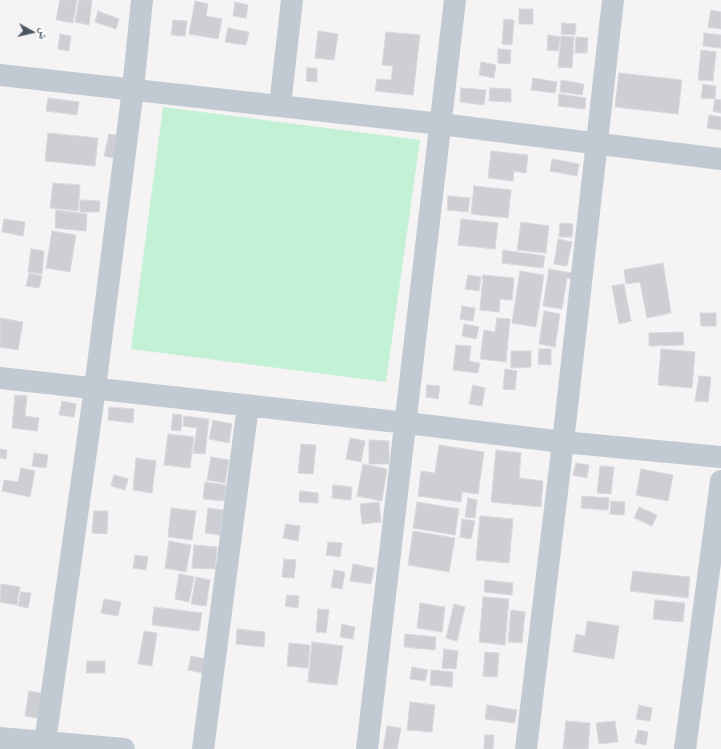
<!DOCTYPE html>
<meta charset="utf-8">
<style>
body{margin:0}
#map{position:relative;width:721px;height:749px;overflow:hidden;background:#f5f3f3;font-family:"Titillium Web","Noto Naskh Arabic",sans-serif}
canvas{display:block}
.north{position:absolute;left:12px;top:12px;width:40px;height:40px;-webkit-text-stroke:3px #fff;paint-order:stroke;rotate:98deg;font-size:11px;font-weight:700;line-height:16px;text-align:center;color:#4a5661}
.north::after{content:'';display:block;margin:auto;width:14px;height:18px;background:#4a5661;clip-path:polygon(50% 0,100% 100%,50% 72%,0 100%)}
</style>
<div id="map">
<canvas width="721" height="749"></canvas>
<div class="north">ش</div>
</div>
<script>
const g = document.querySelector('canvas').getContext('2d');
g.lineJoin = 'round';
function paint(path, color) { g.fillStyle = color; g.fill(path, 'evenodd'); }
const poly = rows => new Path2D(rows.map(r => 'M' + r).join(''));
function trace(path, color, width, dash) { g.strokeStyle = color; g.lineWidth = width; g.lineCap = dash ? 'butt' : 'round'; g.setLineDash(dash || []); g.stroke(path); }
paint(poly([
 [163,107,420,140,386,382,131,349]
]), '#c3f1d5');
const building = poly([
 [60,0,77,0,73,23,56,20,60,0],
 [79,0,92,0,89,25,75,22,79,0],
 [195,1,208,4,206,16,222,19,218,39,189,34,195,1],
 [235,2,248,5,246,18,233,16,235,2],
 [519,9,533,9,533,24,519,24,519,9],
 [711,10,721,12,721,29,708,27,711,10],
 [98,11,119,19,116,29,95,22,98,11],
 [504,19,514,20,512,45,502,44,504,19],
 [173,20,187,21,185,36,171,35,173,20],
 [562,23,576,24,575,35,561,34,562,23],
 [228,28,249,32,246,45,225,42,228,28],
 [318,31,338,34,334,60,315,58,318,31],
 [386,32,420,35,413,95,375,91,377,79,391,80,393,66,382,65,386,32],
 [704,33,721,35,721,48,703,46,704,33],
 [60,34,71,36,69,51,58,49,60,34],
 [548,35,560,37,558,51,547,50,548,35],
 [561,36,574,37,572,68,558,67,561,36],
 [576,37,588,38,587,53,575,53,576,37],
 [498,49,511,50,510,64,498,63,498,49],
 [701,50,716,52,713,81,698,80,701,50],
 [481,62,496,65,494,78,479,75,481,62],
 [307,68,317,68,317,82,306,81,307,68],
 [619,73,682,80,678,114,615,107,619,73],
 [533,78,557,82,555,93,531,90,533,78],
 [561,80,584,84,582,95,560,92,561,80],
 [703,84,716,86,715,99,701,98,703,84],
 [461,88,486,90,484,105,460,102,461,88],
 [490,88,511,89,511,102,489,101,490,88],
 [559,94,586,98,585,109,558,106,559,94],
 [48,98,79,102,77,115,46,111,48,98],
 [715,99,721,100,721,113,713,111,715,99],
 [709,115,721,117,721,130,707,128,709,115],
 [48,133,98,138,95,166,45,161,48,133],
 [109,134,128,137,124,160,104,156,109,134],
 [491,151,528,155,526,173,514,171,513,181,488,178,491,151],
 [552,159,579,164,577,176,550,171,552,159],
 [53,183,80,185,78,211,50,208,53,183],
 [474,186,511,190,508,218,471,214,474,186],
 [448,196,470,198,468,212,447,210,448,196],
 [80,200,100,201,99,212,80,212,80,200],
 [56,210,87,214,86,231,55,228,56,210],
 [4,219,25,222,23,236,2,232,4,219],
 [461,219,498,223,495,249,458,245,461,219],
 [521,222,549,226,546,253,517,250,521,222],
 [560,223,573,224,572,237,559,237,560,223],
 [52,231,76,235,70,272,46,268,52,231],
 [558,239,572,242,567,266,554,264,558,239],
 [31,249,44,251,42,274,28,272,31,249],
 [503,250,545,256,543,268,502,263,503,250],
 [663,263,671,313,647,318,640,282,626,284,624,270,663,263],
 [549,269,583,275,582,281,567,278,562,309,543,306,549,269],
 [520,271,544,275,536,327,512,323,520,271],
 [29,273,42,276,39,288,26,286,29,273],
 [468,275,481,277,479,291,465,289,468,275],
 [483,275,514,278,512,300,500,299,499,312,480,310,483,275],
 [624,284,631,321,619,324,612,286,624,284],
 [462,306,475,308,473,321,460,319,462,306],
 [544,311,560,314,555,347,539,344,544,311],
 [700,313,716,313,716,326,701,326,700,313],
 [0,318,23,322,18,350,0,347,0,318],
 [497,318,510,319,506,362,480,359,484,330,495,332,497,318],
 [464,324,479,327,476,339,462,336,464,324],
 [683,332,684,345,649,346,649,333,683,332],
 [456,345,471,346,469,361,480,363,478,373,453,370,456,345],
 [539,349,551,349,551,365,538,364,539,349],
 [661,349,695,352,692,388,658,385,661,349],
 [511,351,531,351,531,367,511,368,511,351],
 [505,369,517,371,515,390,503,389,505,369],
 [699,376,711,377,708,402,695,401,699,376],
 [427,385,440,386,438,399,426,397,427,385],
 [473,385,485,388,482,406,469,404,473,385],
 [15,395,27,396,25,416,39,418,37,431,12,428,15,395],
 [62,401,76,404,74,417,59,415,62,401],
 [109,407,134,409,133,423,108,420,109,407],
 [173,414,182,415,181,431,171,430,173,414],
 [184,416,209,419,205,454,193,453,197,428,183,426,184,416],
 [213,420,232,424,229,443,209,439,213,420],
 [168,434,194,437,190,468,164,465,168,434],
 [350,438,365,441,361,462,346,459,350,438],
 [369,440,389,441,389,464,369,464,369,440],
 [301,444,316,445,313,474,298,473,301,444],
 [439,445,484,452,478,494,462,492,461,502,418,496,421,471,435,473,439,445],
 [0,449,7,450,6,459,0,458,0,449],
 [496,450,521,453,519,478,543,481,541,507,491,502,496,450],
 [34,453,48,455,46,468,32,466,34,453],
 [211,457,229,460,225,483,207,480,211,457],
 [136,458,156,461,152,493,133,490,136,458],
 [576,463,589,465,587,478,573,475,576,463],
 [363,464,387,469,382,501,357,496,363,464],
 [600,466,614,467,611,494,597,493,600,466],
 [21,468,35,471,30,497,2,491,4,480,18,482,21,468],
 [641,469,673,475,668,501,636,495,641,469],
 [114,475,128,479,125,490,111,486,114,475],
 [205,482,226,485,224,501,203,499,205,482],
 [333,485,352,487,351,500,332,498,333,485],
 [300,491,318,493,318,503,299,502,300,491],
 [582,496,609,498,608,510,581,508,582,496],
 [468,498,477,500,475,518,465,517,468,498],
 [611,501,625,502,624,515,610,514,611,501],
 [379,502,381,522,362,524,360,504,379,502],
 [417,502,459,509,455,535,413,528,417,502],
 [639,507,657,515,652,526,634,518,639,507],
 [171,508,196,511,192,540,168,537,171,508],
 [208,508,223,510,220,535,205,533,208,508],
 [94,511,108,511,107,534,92,533,94,511],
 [480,516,513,519,509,563,476,560,480,516],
 [462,519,475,521,471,539,460,537,462,519],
 [286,524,300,526,298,541,283,538,286,524],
 [413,531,455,538,449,572,408,565,413,531],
 [169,541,191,545,186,572,165,568,169,541],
 [328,542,342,543,340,557,326,555,328,542],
 [194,545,217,547,215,569,192,568,194,545],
 [135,555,148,557,146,570,133,568,135,555],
 [284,559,296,560,294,578,282,577,284,559],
 [353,564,374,568,371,584,350,581,353,564],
 [334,570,345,572,342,589,331,587,334,570],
 [633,571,690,577,688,598,630,591,633,571],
 [179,574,194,577,189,602,175,599,179,574],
 [196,577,210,580,206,606,191,604,196,577],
 [485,580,513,583,512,595,484,592,485,580],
 [1,584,20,587,17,605,0,602,1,584],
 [21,592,31,593,28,608,18,606,21,592],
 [287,595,299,596,298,608,285,606,287,595],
 [483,597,509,599,505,645,479,642,483,597],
 [104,599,121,602,118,616,101,613,104,599],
 [655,600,685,603,683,622,653,619,655,600],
 [420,603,445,607,442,632,417,628,420,603],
 [454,604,465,607,457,641,446,638,454,604],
 [154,607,202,613,199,631,152,625,154,607],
 [318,609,329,610,326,633,316,632,318,609],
 [511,610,525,612,522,643,508,642,511,610],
 [587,621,619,626,614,659,573,652,576,634,585,636,587,621],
 [342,624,355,627,353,639,340,637,342,624],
 [237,629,265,632,264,647,236,644,237,629],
 [144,631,157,633,152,666,138,664,144,631],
 [405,634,436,637,435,650,404,647,405,634],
 [312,642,343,646,337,685,308,682,312,642],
 [289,643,310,645,308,668,287,666,289,643],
 [444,649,458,651,456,669,442,668,444,649],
 [485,652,499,653,497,677,483,676,485,652],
 [191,656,206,659,203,673,188,670,191,656],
 [87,661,105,661,105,673,86,673,87,661],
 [412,667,428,670,425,681,410,679,412,667],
 [431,670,453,672,452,687,430,685,431,670],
 [29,691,41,693,38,718,25,716,29,691],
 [410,702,435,705,432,732,407,730,410,702],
 [487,705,517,710,515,723,485,719,487,705],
 [639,705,652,708,650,721,636,719,639,705],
 [566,721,590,723,588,749,563,749,566,721],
 [615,721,618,742,599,744,596,723,615,721],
 [387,726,401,728,397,749,383,749,387,726],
 [638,730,648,732,646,745,635,743,638,730],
 [485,735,494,735,493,749,484,749,485,735]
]);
paint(building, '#cdcfd5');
trace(building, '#d7d9de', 1);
trace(poly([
 [0,75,441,124,721,159],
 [280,105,292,0],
 [0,378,407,423,563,442,721,457],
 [0,738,124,749],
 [44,749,95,388,133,89,142,0],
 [203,749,248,406],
 [367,749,455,0],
 [526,749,563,442,613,0],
 [685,749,721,481]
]), '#c1cad2', 22);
</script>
